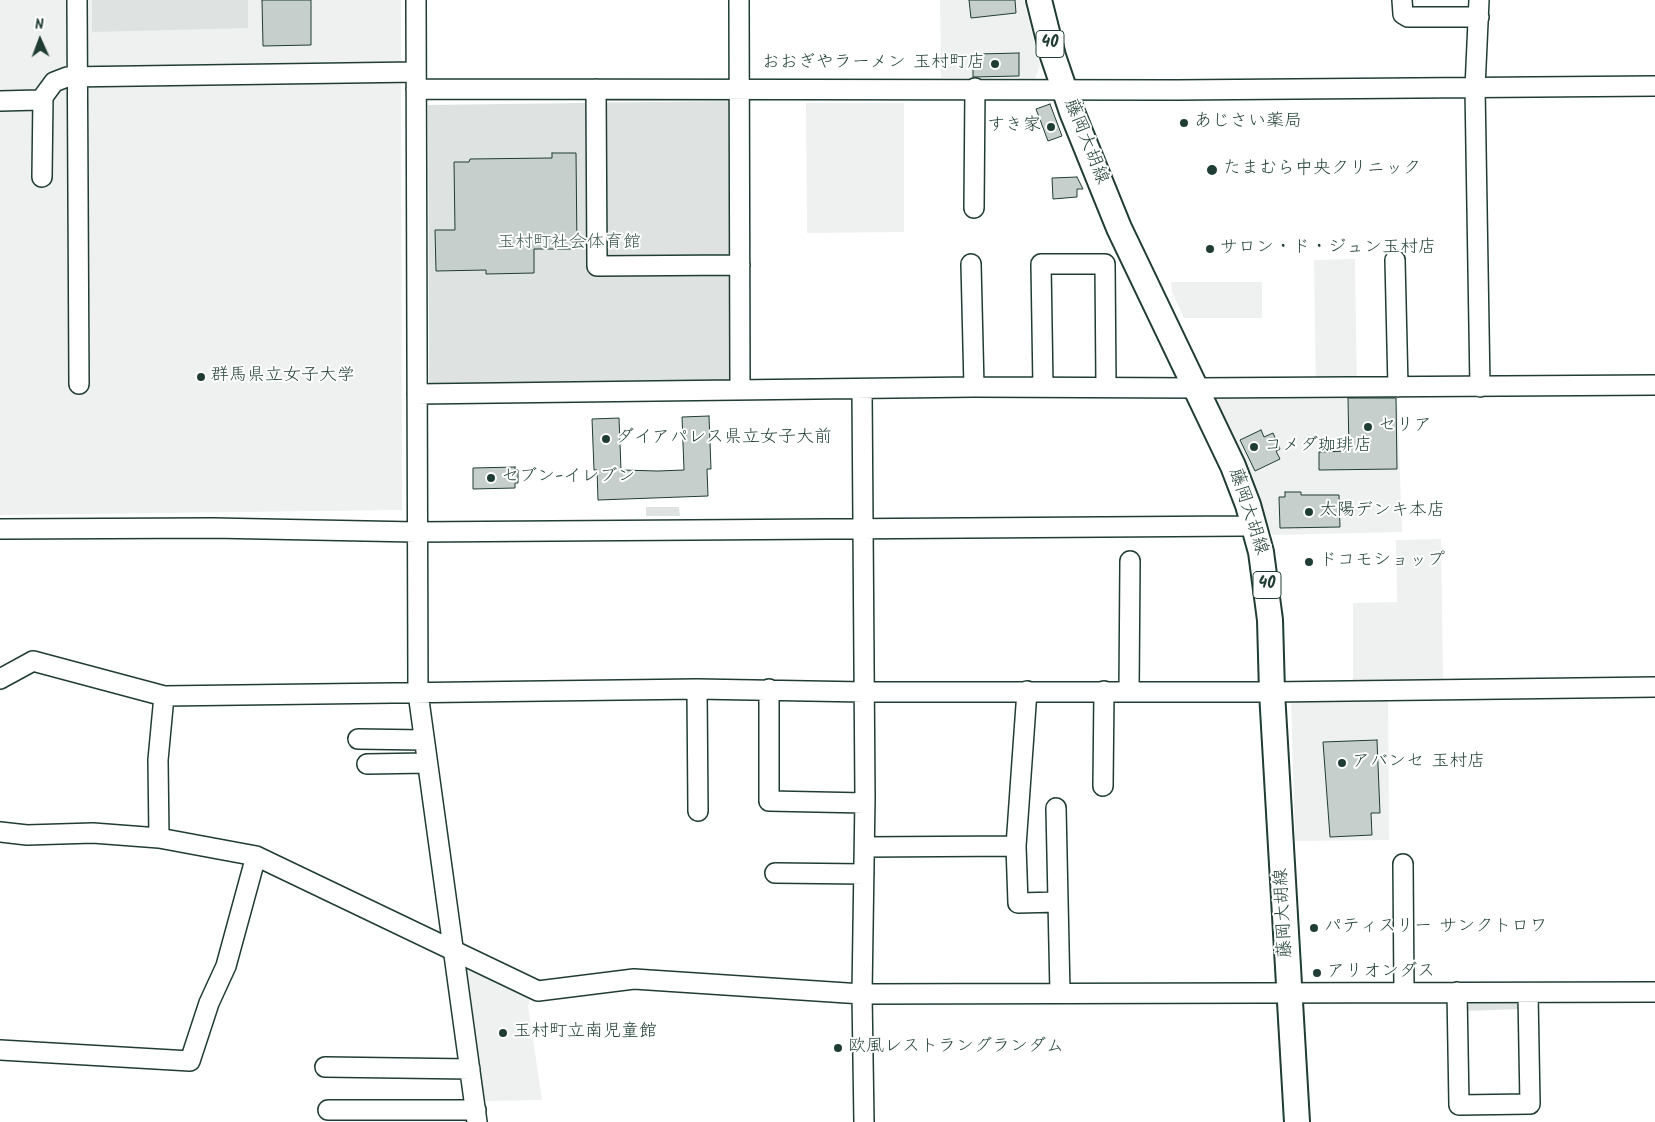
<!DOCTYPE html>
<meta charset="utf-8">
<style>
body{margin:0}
#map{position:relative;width:1655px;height:1122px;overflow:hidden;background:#fff;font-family:Kalam,sans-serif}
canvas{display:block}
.north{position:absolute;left:15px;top:15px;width:50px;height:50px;-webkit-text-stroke:4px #fff;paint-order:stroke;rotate:358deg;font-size:14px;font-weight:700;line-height:20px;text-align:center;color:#1f3d34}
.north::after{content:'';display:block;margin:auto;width:18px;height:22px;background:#1f3d34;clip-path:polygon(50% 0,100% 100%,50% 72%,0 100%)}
</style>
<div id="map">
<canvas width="1655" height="1122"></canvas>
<div class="north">N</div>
</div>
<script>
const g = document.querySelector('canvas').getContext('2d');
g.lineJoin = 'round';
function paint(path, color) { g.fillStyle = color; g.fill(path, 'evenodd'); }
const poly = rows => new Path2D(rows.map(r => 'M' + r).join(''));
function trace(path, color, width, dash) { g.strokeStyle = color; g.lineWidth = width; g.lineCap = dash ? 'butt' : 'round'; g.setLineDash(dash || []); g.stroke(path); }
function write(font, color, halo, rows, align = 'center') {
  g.font = font + ' Kalam,"Klee One",sans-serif'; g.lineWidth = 4; g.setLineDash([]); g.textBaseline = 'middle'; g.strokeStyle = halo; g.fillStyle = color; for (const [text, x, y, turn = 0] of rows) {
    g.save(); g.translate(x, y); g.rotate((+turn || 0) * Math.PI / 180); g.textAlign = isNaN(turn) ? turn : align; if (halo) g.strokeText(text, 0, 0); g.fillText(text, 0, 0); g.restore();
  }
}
paint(poly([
 [0,0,401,0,402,510,0,515],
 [940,0,1024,0,1040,66,1035,78,941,78],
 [806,103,904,103,904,232,807,233],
 [1355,259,1357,392,1397,392,1402,532,1272,535,1249,472,1211,393,1316,393,1314,260],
 [1171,282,1262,282,1262,318,1184,318,1172,292],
 [1441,539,1443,681,1388,682,1389,840,1295,841,1291,697,1353,697,1353,603,1397,602,1396,540],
 [466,964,531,994,528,1006,542,1100,485,1101]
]), '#eef1f0');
paint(poly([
 [92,0,248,0,248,28,92,32],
 [730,101,734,382,429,385,428,105],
 [646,507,679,507,680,516,646,516],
 [1472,1000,1515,1000,1522,1009,1464,1011]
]), '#dee3e2');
const building = poly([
 [262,0,311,0,311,45,263,46,262,0],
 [969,0,1015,0,1016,13,971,18,969,0],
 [1019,53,1019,76,973,77,973,64,978,64,978,54,1019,53],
 [1050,104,1062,136,1048,141,1036,109,1050,104],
 [552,153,576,153,577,249,534,249,534,273,486,274,486,270,436,271,435,230,455,230,454,162,469,162,470,159,552,158,552,153],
 [1077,177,1083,189,1077,189,1077,197,1053,199,1052,178,1077,177],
 [1348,398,1396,398,1397,469,1319,470,1319,452,1349,451,1348,398],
 [709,416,711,469,707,469,708,496,598,500,597,470,594,470,592,419,619,418,621,470,658,471,684,470,682,417,709,416],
 [1261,430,1264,437,1273,433,1280,449,1276,451,1280,459,1255,471,1240,440,1261,430],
 [515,467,515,470,518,470,518,483,515,483,515,488,473,489,473,468,515,467],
 [1285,492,1301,492,1301,495,1339,495,1340,527,1280,528,1279,497,1285,497,1285,492],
 [1377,740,1380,813,1371,813,1372,835,1330,837,1323,742,1377,740]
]);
paint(building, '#c7cfcc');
trace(building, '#1f3d34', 1);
const minor = poly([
 [77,0,79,384],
 [416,0,418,693,477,1122],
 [739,0,740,389],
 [1402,0,1403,14,1408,17,1479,17],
 [1479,0,1475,88,1480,387],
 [416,89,1176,90,1655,86],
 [596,89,597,266,740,265],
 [0,101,39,100,43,97,54,82,67,77,416,72],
 [42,177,43,97],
 [974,208,975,88],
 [1395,260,1398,387],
 [971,264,974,387],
 [1043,387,1041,264,1105,264,1106,386],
 [862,389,865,798,862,994,864,1122],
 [417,394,974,387,1198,388,1655,385],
 [0,529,213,528,416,532,1242,526,1254,523],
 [0,679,33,661,164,696,697,689,864,692,1272,692,1655,687],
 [697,689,698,811],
 [769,689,769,801,865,803],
 [1129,691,1130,561],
 [358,739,424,740],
 [367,764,427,763],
 [1103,786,1104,691],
 [1056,808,1060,993],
 [0,832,27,835,93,833,159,838,256,856,538,991,634,979,862,994,1655,992],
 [159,838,158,760,164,696],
 [1016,846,1027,691],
 [865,847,1016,846,1018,903,1058,902],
 [1403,864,1404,992],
 [775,873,864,874],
 [1457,992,1459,1105,1530,1104,1528,994],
 [0,1050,190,1061,209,1003,226,966,256,856],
 [325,1067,470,1069],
 [328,1110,476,1110]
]);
const major = poly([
 [1039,0,1053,56,1072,112,1119,228,1233,466,1248,505,1261,552,1270,620,1272,692,1297,1122]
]);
trace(minor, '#1f3d34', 22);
trace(major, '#1f3d34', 28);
trace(minor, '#fff', 19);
trace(major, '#fff', 24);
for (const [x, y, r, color] of [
 [995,64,5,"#1f3d34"],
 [1184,123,5,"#1f3d34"],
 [1051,127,5,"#1f3d34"],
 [1212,170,6,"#1f3d34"],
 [1210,249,5,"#1f3d34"],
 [201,377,5,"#1f3d34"],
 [1368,427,5,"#1f3d34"],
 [606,439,5,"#1f3d34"],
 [1254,447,5,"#1f3d34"],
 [491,478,5,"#1f3d34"],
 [1309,512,5,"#1f3d34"],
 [1309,562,5,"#1f3d34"],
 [1342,763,5,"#1f3d34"],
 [1314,928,5,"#1f3d34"],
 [1317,973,5,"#1f3d34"],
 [503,1033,5,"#1f3d34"],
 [838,1048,5,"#1f3d34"]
]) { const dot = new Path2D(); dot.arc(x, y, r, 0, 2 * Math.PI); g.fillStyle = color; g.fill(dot); trace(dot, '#fff', 2); }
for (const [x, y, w] of [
 [1050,44,28],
 [1267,585,28]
]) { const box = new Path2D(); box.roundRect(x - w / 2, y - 13.5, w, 27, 4); g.fillStyle = '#fff'; g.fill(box); trace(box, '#1f3d34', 1); }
write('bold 16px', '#1f3d34', null, [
 ["40",1050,44],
 ["40",1267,585]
]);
write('18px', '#1f3d34', '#fff', [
 ["おおぎやラーメン 玉村町店",985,64,"right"],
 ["あじさい薬局",1194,123],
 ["すき家",1041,127,"right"],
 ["たまむら中央クリニック",1223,170],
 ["サロン・ド・ジュン玉村店",1220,249],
 ["群馬県立女子大学",211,377],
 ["セリア",1378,427],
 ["ダイアパレス県立女子大前",616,439],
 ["コメダ珈琲店",1264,447],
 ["セブン-イレブン",501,478],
 ["太陽デンキ本店",1319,512],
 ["ドコモショップ",1319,562],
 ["アバンセ 玉村店",1352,763],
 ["パティスリー サンクトロワ",1324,928],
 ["アリオンダス",1327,973],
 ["玉村町立南児童館",513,1033],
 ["欧風レストラングランダム",848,1048]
], 'left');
write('18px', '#1f3d34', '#fff', [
 ["藤岡大胡線",1085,142,68],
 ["藤岡大胡線",1247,512,72],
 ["藤岡大胡線",1285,913,-93]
]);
write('18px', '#455e57', '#fff', [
 ["玉村町社会体育館",569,244]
]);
</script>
